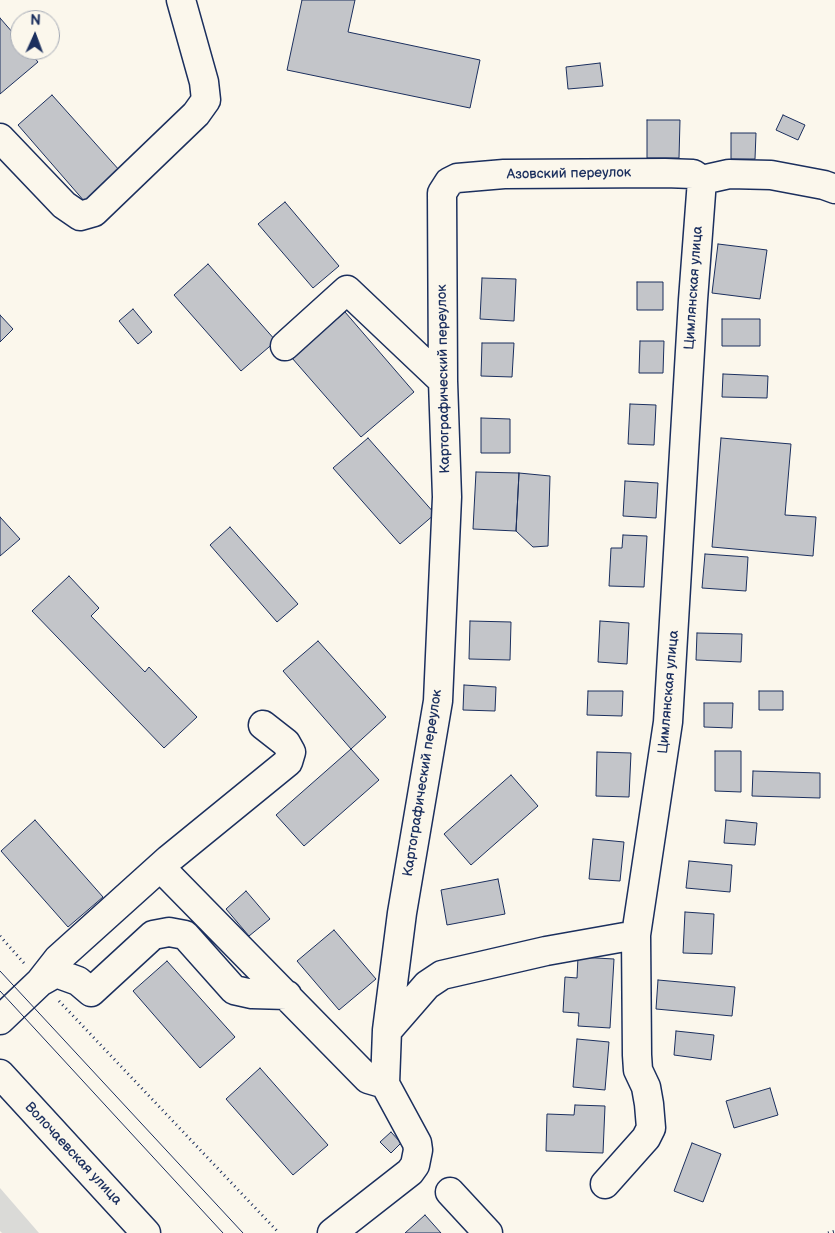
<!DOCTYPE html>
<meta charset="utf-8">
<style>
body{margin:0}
#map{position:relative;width:835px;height:1233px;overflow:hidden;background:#fbf7ec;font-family:"Balsamiq Sans",sans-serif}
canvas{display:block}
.north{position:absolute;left:10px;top:10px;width:50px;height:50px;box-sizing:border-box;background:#fbf7ec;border:1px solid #a1a7b3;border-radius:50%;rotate:2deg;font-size:14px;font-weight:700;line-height:20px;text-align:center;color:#1b2f5e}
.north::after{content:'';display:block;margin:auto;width:18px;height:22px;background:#1b2f5e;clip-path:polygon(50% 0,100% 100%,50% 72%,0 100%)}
</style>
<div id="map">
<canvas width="835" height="1233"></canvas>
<div class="north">N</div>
</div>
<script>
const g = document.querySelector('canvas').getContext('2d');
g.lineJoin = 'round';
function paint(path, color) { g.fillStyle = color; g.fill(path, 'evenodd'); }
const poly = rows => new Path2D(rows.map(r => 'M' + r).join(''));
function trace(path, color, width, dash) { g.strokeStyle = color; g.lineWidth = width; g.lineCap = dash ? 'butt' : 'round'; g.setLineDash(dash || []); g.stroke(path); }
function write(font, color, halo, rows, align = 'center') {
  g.font = font + ' "Balsamiq Sans",sans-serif'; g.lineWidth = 5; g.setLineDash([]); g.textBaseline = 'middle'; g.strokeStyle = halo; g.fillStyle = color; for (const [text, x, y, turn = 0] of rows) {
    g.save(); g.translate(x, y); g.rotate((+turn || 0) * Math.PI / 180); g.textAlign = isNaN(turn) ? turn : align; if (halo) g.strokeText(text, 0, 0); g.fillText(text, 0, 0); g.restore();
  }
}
paint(poly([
 [0,1188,39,1233,2,1233,0,1231]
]), '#dadad7');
const building = poly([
 [302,0,355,0,348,32,480,60,470,108,287,70,302,0],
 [0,18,20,41,20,50,28,50,38,62,0,94,0,18],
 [600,63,603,86,568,89,566,67,600,63],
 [52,95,120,171,85,202,18,125,52,95],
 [783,115,805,125,798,140,776,130,783,115],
 [647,120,680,120,679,158,647,158,647,120],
 [731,133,756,133,755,159,731,159,731,133],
 [285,202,339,266,313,288,258,224,285,202],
 [718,244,767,250,760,299,712,293,718,244],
 [208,264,276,341,241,371,174,295,208,264],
 [482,278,516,279,514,321,480,319,482,278],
 [637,282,663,282,663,310,637,310,637,282],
 [133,309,152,332,138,344,119,321,133,309],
 [345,312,414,392,361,437,292,358,345,312],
 [0,315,13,329,0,342,0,315],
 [722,319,760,319,760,346,722,346,722,319],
 [640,341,664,341,663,373,639,373,640,341],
 [482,343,514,343,512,377,481,376,482,343],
 [723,374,768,376,767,398,722,397,723,374],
 [630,404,656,405,654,445,628,444,630,404],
 [481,418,510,419,510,453,481,453,481,418],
 [368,438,435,514,400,544,333,468,368,438],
 [721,438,791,444,785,515,816,517,813,556,712,547,721,438],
 [476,472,519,473,516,531,473,529,476,472],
 [519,473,550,476,548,546,533,547,516,531,519,473],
 [625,481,658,483,656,518,623,516,625,481],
 [0,517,20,539,0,556,0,517],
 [230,527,298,604,277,622,210,545,230,527],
 [623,535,647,536,644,587,609,586,611,548,622,548,623,535],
 [705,554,748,557,746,591,702,588,705,554],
 [69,576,99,608,91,616,145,672,149,667,197,717,164,748,32,611,69,576],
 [470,621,511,622,510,660,469,659,470,621],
 [600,621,629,623,627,664,598,662,600,621],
 [697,633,742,634,741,662,696,660,697,633],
 [318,641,386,717,351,749,283,671,318,641],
 [464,685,496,687,495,711,463,710,464,685],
 [588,691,623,691,622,716,587,715,588,691],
 [759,691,783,691,783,710,759,710,759,691],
 [704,703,733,703,732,728,704,727,704,703],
 [351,749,379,780,304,846,276,815,351,749],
 [715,751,741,751,741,792,715,791,715,751],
 [597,752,631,753,629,797,596,796,597,752],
 [753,771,820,773,820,798,752,796,753,771],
 [511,775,538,806,471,865,444,834,511,775],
 [35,820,103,897,68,927,1,851,35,820],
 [726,820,757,823,755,845,724,843,726,820],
 [593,839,624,842,620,881,589,879,593,839],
 [689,861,732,865,730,892,686,888,689,861],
 [498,879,505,914,447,925,441,890,498,879],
 [246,891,270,919,249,936,226,909,246,891],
 [685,912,714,914,712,954,683,953,685,912],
 [334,930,376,979,339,1010,297,961,334,930],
 [578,957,614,959,610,1028,578,1026,579,1013,563,1012,565,977,577,978,578,957],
 [167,961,235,1037,200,1068,133,991,167,961],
 [658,980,735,987,732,1016,656,1009,658,980],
 [676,1031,714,1035,711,1060,674,1055,676,1031],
 [577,1039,609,1042,605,1090,573,1087,577,1039],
 [260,1068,328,1145,293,1175,226,1099,260,1068],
 [770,1088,778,1115,734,1128,726,1101,770,1088],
 [575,1105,605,1106,603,1153,546,1151,547,1114,574,1115,575,1105],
 [391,1132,401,1143,391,1153,380,1142,391,1132],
 [692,1143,721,1154,703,1202,674,1191,692,1143],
 [425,1215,441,1233,405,1233,425,1215]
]);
paint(building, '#c3c5c9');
trace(building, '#1b2f5e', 1);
const minor = poly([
 [0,138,64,205,80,216,94,212,196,114,206,100,204,82,181,0],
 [702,180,729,174,771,175,824,185,835,189],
 [285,346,347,290,443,381],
 [160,867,368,1079,385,1084],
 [40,982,56,973,78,981,91,992,153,935,169,932,185,935,234,990,252,994,287,995],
 [0,1020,40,982,58,959,169,859,288,762,291,752,286,743,263,725],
 [387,1031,427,985,442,975,546,951,636,935],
 [605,1184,646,1138,651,1128,649,1104,646,1087,638,1070,637,1055,636,935,668,722,693,300,702,180],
 [450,1192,488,1233],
 [332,1233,410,1172,415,1165,418,1150,417,1143,385,1084,387,1030,402,913,438,701,447,497,443,381,442,193,449,182,457,178,504,174,665,173,693,174,702,180]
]);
const major = poly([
 [0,1074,146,1233]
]);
trace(minor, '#1b2f5e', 31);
trace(major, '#1b2f5e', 31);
trace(poly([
 [0,936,24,963],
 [59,1001,279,1233],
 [828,1233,835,1231]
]), '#1b2f5e', 3, [1, 4]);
trace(minor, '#fbf7ec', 28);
trace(major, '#fbf7ec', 28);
trace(poly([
 [0,971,243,1233],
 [0,991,223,1233]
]), '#1b2f5e', 1);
write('14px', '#1b2f5e', '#fbf7ec', [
 ["Азовский переулок",569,174,-1],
 ["Цимлянская улица",694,288,-86],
 ["Картографический переулок",444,379,-91],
 ["Цимлянская улица",669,692,-85],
 ["Картографический переулок",423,783,-81],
 ["Волочаевская улица",73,1154,47]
]);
</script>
